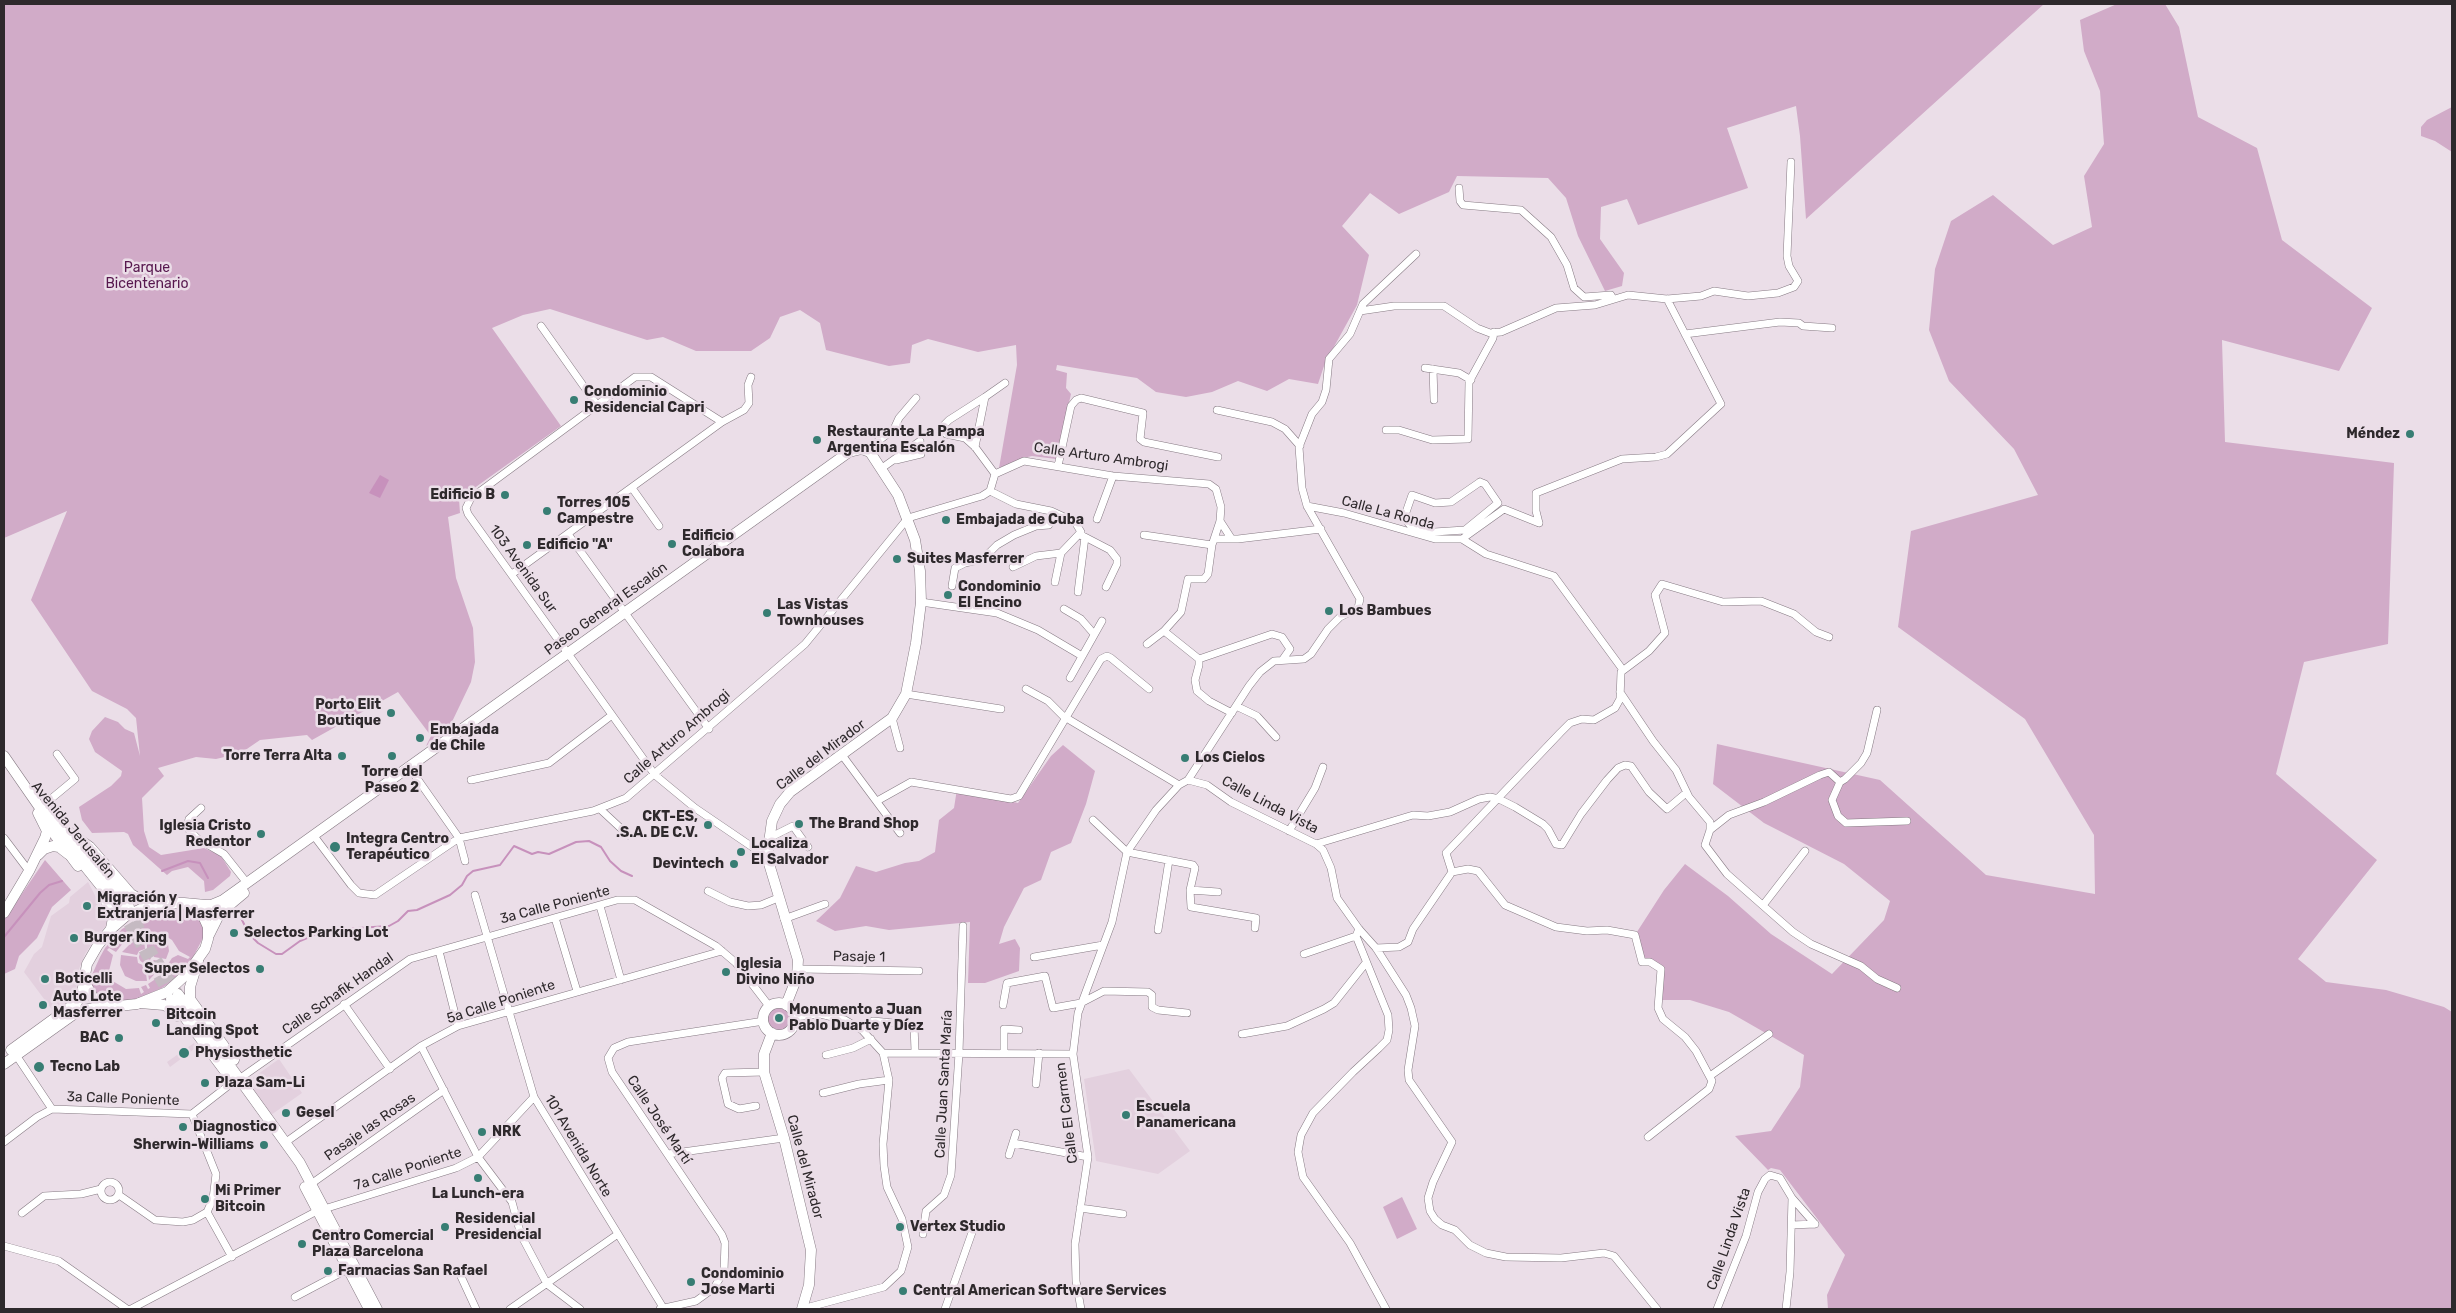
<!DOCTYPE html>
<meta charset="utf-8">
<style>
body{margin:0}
#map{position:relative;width:2456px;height:1313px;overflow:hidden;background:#ebdee8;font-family:Rubik,sans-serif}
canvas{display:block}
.frame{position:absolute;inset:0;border:5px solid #2e292c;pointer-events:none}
</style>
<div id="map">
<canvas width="2456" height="1313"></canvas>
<div class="frame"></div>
</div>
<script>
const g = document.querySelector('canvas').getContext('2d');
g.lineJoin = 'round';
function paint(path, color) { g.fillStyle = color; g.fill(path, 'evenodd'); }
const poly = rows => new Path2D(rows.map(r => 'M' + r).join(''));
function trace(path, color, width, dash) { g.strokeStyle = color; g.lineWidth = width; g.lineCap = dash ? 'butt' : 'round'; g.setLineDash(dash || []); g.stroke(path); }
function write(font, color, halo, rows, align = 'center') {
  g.font = font + ' Rubik,sans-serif'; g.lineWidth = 5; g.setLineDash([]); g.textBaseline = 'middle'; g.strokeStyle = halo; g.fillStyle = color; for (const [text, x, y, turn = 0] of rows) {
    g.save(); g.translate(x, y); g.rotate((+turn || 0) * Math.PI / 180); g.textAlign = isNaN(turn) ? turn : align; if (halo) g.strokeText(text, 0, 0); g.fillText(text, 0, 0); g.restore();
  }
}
paint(poly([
 [88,882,108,920,108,924,98,934,85,954,77,974,76,996,53,1011,24,972,34,954,42,947,51,916,69,903,70,897],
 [194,1043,197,1047,170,1067,167,1062],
 [279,1059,302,1093,271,1115,247,1082],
 [1129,1069,1190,1151,1158,1174,1096,1161,1084,1079]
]), '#e3d0de');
paint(poly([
 [4,4,2044,4,1806,219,1800,136,1796,106,1727,128,1748,188,1638,225,1627,199,1601,207,1600,239,1624,273,1622,286,1605,291,1578,236,1566,198,1548,178,1457,176,1449,192,1399,214,1370,193,1342,226,1369,255,1357,305,1325,363,1318,384,1289,379,1267,391,1238,381,1212,392,1186,397,1156,392,1137,378,1057,365,1056,370,1067,373,1066,388,1071,394,1056,459,1032,456,1023,458,999,468,1017,365,1016,345,978,352,928,339,912,345,910,363,889,366,826,350,820,323,800,310,780,317,770,338,751,351,696,351,663,337,647,340,550,309,523,315,492,328,561,426,459,499,460,513,448,517,456,578,473,628,475,662,471,682,450,726,452,727,426,746,431,736,398,692,312,740,307,735,260,740,241,753,216,759,196,757,158,768,164,776,142,798,144,831,149,847,161,855,204,848,221,856,231,872,230,876,213,890,205,892,204,881,188,867,172,871,167,875,133,845,128,834,124,832,92,833,82,820,79,807,111,786,121,776,122,771,95,752,89,739,92,731,105,717,118,722,125,729,134,733,140,756,136,718,127,709,92,691,31,600,67,511,4,538],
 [2117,4,2165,4,2179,27,2198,117,2257,148,2282,240,2372,308,2339,371,2222,340,2225,442,2394,463,2388,644,2304,662,2276,774,2377,860,2298,959,2326,982,2386,990,2444,1007,2452,1012,2452,1309,1828,1309,1827,1295,1845,1255,1780,1170,1771,1168,1768,1170,1735,1136,1771,1131,1800,1087,1804,1055,1729,1012,1690,1000,1659,1000,1661,969,1642,962,1635,935,1664,890,1685,864,1728,896,1771,934,1832,974,1884,920,1890,901,1844,864,1764,823,1713,784,1717,744,1880,780,1986,875,2095,894,2094,835,2025,719,1898,627,1911,531,2038,495,2014,449,1949,381,1929,330,1935,269,1951,221,1993,195,2053,245,2092,227,2084,176,2104,144,2100,91,2084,51,2080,20],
 [2452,107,2452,152,2435,141,2421,136,2421,127,2427,120],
 [1063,745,1095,771,1086,804,1071,843,1051,852,1041,880,1024,888,1004,927,999,944,1015,939,1020,948,1019,971,985,983,968,983,970,922,889,930,866,926,835,931,816,921,840,898,856,866,876,872,905,863,919,861,935,852,939,820,954,808,957,789,1018,803,1051,756],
 [45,860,71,890,52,907,37,938,19,956,15,969,4,974,4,920],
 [184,909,198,915,204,927,204,936,189,965,174,980,162,988,133,1001,103,1001,91,989,91,977,100,957,105,948,122,929,152,912],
 [137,931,139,935,152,933,164,935,172,940,179,951,190,957,188,959,178,955,172,958,160,976,148,984,150,988,148,989,146,985,141,987,144,992,141,994,139,988,126,989,111,980,109,971,113,955,107,950,109,948,116,952,123,943,137,936,135,932],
 [151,938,162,940,168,944,169,951,166,959,154,957,152,950,147,949,147,940],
 [139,940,144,940,145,949,139,951,137,955,122,952,131,943],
 '139 957a6 6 0 1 1 12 0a6 6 0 1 1-12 0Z',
 [121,955,137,957,138,963,145,966,147,981,136,981,125,976,120,965],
 [154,960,164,962,164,964,149,980,147,966],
 '766 1019a13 13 0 1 1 26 0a13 13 0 1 1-26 0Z',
 [1402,1197,1417,1229,1397,1239,1383,1207]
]), '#d1abc8');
paint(poly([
 [380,475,389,480,380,498,369,493]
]), '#c791bc');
trace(poly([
 [162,871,188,861,200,863,208,878],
 [241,918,249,934,258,943,276,954,282,954,300,941,326,930,389,926,398,921,408,911,417,910,450,895,462,885,467,876,473,871,500,865,514,846,532,854,538,852,549,854,576,842,589,841,601,847,610,861,621,871,632,876],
 [4,937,40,893,49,885,62,881]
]), '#c791bc', 2);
trace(poly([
 [129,907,150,949,178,993],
 [121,911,171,999]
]), '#c5bac2', 10, [10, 5]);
const street = poly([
 [1459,188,1460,201,1463,205,1521,210,1551,237,1567,265,1574,288,1584,297,1611,295,1613,299],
 [1360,311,1394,306,1444,306,1477,328,1490,333,1501,332,1556,308,1595,305,1628,295,1667,299,1701,296,1714,291,1748,296,1778,293,1794,287,1798,281,1789,266,1787,256,1791,162],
 [541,326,597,405],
 [1685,334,1780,322,1799,323,1803,326,1832,328],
 [1425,368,1459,373,1471,380],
 [1433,369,1434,400],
 [985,397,1005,383],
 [1217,410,1272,422,1285,429,1300,446],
 [722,422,651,377,635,377,471,498,466,508,468,514,655,775,695,808,767,857],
 [1386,430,1399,430,1432,440,1468,439,1469,382,1493,338,1494,332],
 [975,447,985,397,949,420,944,425,943,430,946,434,965,438,975,447,995,474],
 [870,452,877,442,894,429,899,418,916,398],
 [896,460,921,454],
 [1058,466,1071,406,1076,400,1081,398,1143,413,1140,439,1144,442,1218,457],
 [882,468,920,441],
 [1480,482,1485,484,1498,503,1465,530,1434,532,1410,525,1404,518,1412,495,1435,503,1451,502,1480,482],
 [632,488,659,526],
 [990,491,1016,504,1051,511,1075,522,1081,532,1061,553,1055,582],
 [1307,506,1344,513,1435,539,1462,539,1504,509,1539,523],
 [1097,519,1113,476],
 [1220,521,1231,538],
 [1539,523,1536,511,1536,493,1622,459,1656,457,1667,454,1721,404,1667,299],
 [568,534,709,729],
 [1144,535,1212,545],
 [1085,537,1110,550,1117,559,1117,564,1106,587],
 [1214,539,1238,539,1321,529],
 [1462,539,1486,554,1554,576,1623,670],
 [1013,567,1036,556,1061,553],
 [512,574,722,422,744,410,749,403,748,385,751,377],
 [952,586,955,568,965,563,983,559,997,545,1014,535,1036,526,1049,525,1051,521,1051,511],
 [1078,592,1085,537,1082,536],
 [921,602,997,613,1038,630,1082,656],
 [1064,609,1081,619,1094,634],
 [1164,631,1199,659,1199,665,1195,680,1197,691,1209,701,1232,713],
 [1199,659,1272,634,1282,637,1290,649,1283,659],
 [1070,678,1102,621],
 [1026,689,1048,701,1063,716,1179,785],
 [1620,692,1653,741,1676,770,1689,797,1710,822,1710,830,1705,845,1727,874,1793,932,1811,944,1861,966,1877,979,1897,988],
 [906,694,1001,709],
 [1236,706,1257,716,1276,737],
 [892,718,900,748],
 [842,755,900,833],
 [409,767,459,838,465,861],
 [471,780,549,763,612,715],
 [1188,780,1207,785,1231,802,1316,844,1323,850,1331,868,1337,898,1359,929,1376,948,1406,995,1411,1008,1415,1026,1408,1070,1409,1080,1452,1142,1433,1182,1428,1198,1430,1211,1435,1219,1442,1225,1455,1230,1470,1245,1486,1253,1506,1257,1561,1258,1604,1253,1614,1256,1657,1309],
 [1840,782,1832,800,1838,816,1846,823,1907,821],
 [877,801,911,782,1011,799,1019,796,1101,659,1107,656,1111,658,1149,689],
 [40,808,75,779,57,754],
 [201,808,189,819,187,826,189,830,198,839,224,854,247,883],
 [600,809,628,835],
 [1093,820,1127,852,1193,865,1195,868,1190,890,1191,907,1256,918,1255,928],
 [1710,830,1729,815,1764,802,1820,775,1829,772,1840,782,1845,779,1861,763,1867,753,1877,710],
 [1289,831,1315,788,1323,767],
 [314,836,351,885,359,893,375,895,459,838,593,811,626,798,805,644,908,518,982,496,990,491,995,474,1024,461,1113,476,1209,484,1216,489,1221,507,1220,521,1212,545,1208,574,1204,579,1188,579,1181,612,1164,631,1147,644],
 [4,838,29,871],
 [769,838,793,826,808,847],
 [1316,844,1413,815,1428,816,1450,812,1479,799,1490,797,1499,799,1515,807,1543,824,1548,829,1556,844,1562,845,1581,814,1607,780,1618,768,1625,765,1631,766,1649,792,1667,809,1686,793],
 [1452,872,1468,869,1478,871,1505,905,1556,927,1587,931,1607,930,1635,935,1642,962,1650,962,1661,969,1658,1008,1663,1019,1685,1037,1696,1051,1712,1081,1709,1089,1648,1137],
 [1190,890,1218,892],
 [708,891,730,902,748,906,761,905,778,898],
 [475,895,534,1097,664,1309],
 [1764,904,1805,851],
 [600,906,621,980],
 [555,918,577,991],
 [784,919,825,904],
 [1359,929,1356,936,1388,1015,1389,1030,1387,1040,1379,1048,1353,1072,1313,1113,1301,1135,1298,1152,1303,1177,1350,1243,1386,1309],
 [1158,930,1169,860],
 [1376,948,1399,947,1408,942,1413,929,1452,872,1446,853,1560,733,1570,723,1582,719,1594,720,1615,708,1620,699,1621,672,1649,651,1665,633,1655,595,1662,584,1723,602,1761,601,1794,614,1816,632,1829,637],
 [439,951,458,1026],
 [1304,954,1356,936],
 [1034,957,1103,945],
 [799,969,919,971],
 [344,1004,390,1069],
 [1003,1005,1007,983,1045,976,1053,1008,1081,1003,1104,991,1148,992,1152,995,1152,1007,1158,1010,1187,1013],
 [795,1017,820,1014,845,1020,862,1030,883,1053,889,1080,883,1144,884,1166,887,1187,902,1219,908,1247,901,1271,884,1287,802,1309],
 [873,1021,914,1025,915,1051],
 [1242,1034,1287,1026,1324,1009,1334,1003,1365,964],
 [421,1046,478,1157,512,1202,521,1235,547,1284,580,1309],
 [883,1053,1073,1054],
 [1004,1053,1004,1029,1019,1030],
 [16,1055,52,1109],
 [826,1055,853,1048,871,1039],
 [1710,1076,1769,1034],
 [239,1079,410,959,617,900,635,900,716,946,736,963,769,1006],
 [1036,1084,1039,1053],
 [823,1093,859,1084,889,1080],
 [756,1106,739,1109,728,1104,722,1078,725,1073,764,1072],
 [192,1114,233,1082],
 [4,1142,37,1117,52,1109,192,1114],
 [286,1142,421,1046,458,1026,722,951],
 [1013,1143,1088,1157],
 [668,1154,784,1138],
 [1009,1155,1016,1133],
 '101 1191a9 9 0 1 1 18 0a9 9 0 1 1-18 0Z',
 [311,1184,444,1090],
 [119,1195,155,1220,183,1222,193,1220,207,1212,213,1199,216,1174,192,1114],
 [1792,1198,1815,1224],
 [1080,1208,1123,1214],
 [324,1209,456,1168,478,1157,534,1097],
 [207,1212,232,1257],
 [22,1213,44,1196,81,1194,101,1189],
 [1792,1225,1815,1224],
 [923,1234,926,1211,944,1195,951,1175,959,1053,963,926],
 [4,1246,59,1261,127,1309],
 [458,1270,476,1309],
 [295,1297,348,1269],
 [131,1309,317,1211],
 [510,1309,618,1234],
 [660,1309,696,1301,714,1288,724,1271,725,1243,722,1235,612,1072,608,1058,614,1048,628,1042,764,1021],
 [945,1309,975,1224],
 [1081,1309,1076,1281,1075,1244,1088,1157,1073,1054,1078,1013,1112,922,1127,852,1156,810,1179,785,1188,780,1249,686,1260,672,1274,661,1304,659,1311,654,1328,629,1340,617,1358,608,1360,599,1307,506,1302,488,1299,447,1312,414,1322,402,1326,390,1329,359,1350,334,1363,304,1416,254],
 [1717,1309,1746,1236,1758,1192,1765,1179,1770,1175,1780,1178,1792,1198,1790,1272,1786,1309]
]);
const secondary = poly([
 [38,855,44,849,53,846,59,847,68,854],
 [184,903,203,916,208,927,208,939,205,949,188,973,167,992,137,1004,109,1007,94,999,84,981,87,964,98,945,111,929,126,916,141,909,156,904,169,903,184,903,206,905,211,905,223,900,849,452,862,449,870,452,898,495,915,540,920,571,921,602,916,643,906,694,892,718,790,792,780,804,772,821,767,857,798,960,797,977,786,1005],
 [4,913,29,871,45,838,47,831,38,813],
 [209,935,220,913,244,893],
 '763 1019a16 16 0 1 1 32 0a16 16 0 1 1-32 0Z',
 [772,1033,764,1054,764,1072,784,1138,811,1250,809,1285,802,1309],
 [11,1050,77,1002,82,993,84,982],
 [4,1064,77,1012,87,1009,108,1007]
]);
const primary = poly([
 [4,756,40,808,108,881,129,907],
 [43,819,78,866],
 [69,832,90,847,131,894,145,902,156,904],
 [76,855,121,911],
 [106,901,113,918,111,929],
 [198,961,190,987,190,999,234,1060],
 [178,994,300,1163,377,1309],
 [171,999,233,1082],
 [140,1003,164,1005,170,1008,177,1016],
 [305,1187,369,1309]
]);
trace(street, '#867a83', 8);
trace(secondary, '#867a83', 11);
trace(primary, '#867a83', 11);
trace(street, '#fff', 7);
trace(secondary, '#fff', 10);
trace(primary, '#fff', 10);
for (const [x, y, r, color] of [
 [574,400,5,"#377d73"],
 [2410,434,5,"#377d73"],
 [817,440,5,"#377d73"],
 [505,495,5,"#377d73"],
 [547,511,5,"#377d73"],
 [946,520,5,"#377d73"],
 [672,544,5,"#377d73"],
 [527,545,5,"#377d73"],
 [897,559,5,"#377d73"],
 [948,595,5,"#377d73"],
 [1329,611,5,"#377d73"],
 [767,613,5,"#377d73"],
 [391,713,5,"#377d73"],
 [420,738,5,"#377d73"],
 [342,756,5,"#377d73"],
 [392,756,5,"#377d73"],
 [1185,758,5,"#377d73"],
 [799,824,5,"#377d73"],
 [708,825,5,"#377d73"],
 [261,834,5,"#377d73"],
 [335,847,6,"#377d73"],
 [741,852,5,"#377d73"],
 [734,864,5,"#377d73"],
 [87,906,5,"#377d73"],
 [234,933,5,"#377d73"],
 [74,938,5,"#377d73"],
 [260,969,5,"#377d73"],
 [726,972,5,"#377d73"],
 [45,979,5,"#377d73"],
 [43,1005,5,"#377d73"],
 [779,1018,5,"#377d73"],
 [156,1023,5,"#377d73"],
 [119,1038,5,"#377d73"],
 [184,1053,6,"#377d73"],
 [39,1067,6,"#377d73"],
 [205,1083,5,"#377d73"],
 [286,1113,5,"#377d73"],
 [1126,1115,5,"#377d73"],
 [183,1127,5,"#377d73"],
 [482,1132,5,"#377d73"],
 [264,1145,5,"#377d73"],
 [478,1178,5,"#377d73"],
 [205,1199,5,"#377d73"],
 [445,1227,5,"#377d73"],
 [900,1227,5,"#377d73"],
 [302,1244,5,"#377d73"],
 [328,1271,5,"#377d73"],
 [691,1282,5,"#377d73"],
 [903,1291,5,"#377d73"]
]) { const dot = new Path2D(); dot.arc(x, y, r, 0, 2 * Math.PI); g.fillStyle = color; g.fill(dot); trace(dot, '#ebdee8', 2); }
write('14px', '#57174e', '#ebdee8', [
 ["Parque",147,268],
 ["Bicentenario",147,284]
]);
write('bold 14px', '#2e292c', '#ebdee8', [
 ["Condominio",584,392],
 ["Residencial Capri",584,408],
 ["Restaurante La Pampa",827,432],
 ["Argentina Escalón",827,448],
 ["Méndez",2400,434,"right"],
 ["Edificio B",495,495,"right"],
 ["Torres 105",557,503],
 ["Campestre",557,519],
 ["Embajada de Cuba",956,520],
 ["Edificio",682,536],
 ["Colabora",682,552],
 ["Edificio \"A\"",537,545],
 ["Suites Masferrer",907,559],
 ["Condominio",958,587],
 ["El Encino",958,603],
 ["Las Vistas",777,605],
 ["Townhouses",777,621],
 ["Los Bambues",1339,611],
 ["Porto Elit",381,705,"right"],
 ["Boutique",381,721,"right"],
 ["Embajada",430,730],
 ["de Chile",430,746],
 ["Torre Terra Alta",332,756,"right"],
 ["Los Cielos",1195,758],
 ["Torre del",392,772,"center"],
 ["Paseo 2",392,788,"center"],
 ["CKT-ES,",698,817,"right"],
 [".S.A. DE C.V.",698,833,"right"],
 ["The Brand Shop",809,824],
 ["Iglesia Cristo",251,826,"right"],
 ["Redentor",251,842,"right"],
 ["Integra Centro",346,839],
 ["Terapéutico",346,855],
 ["Localiza",751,844],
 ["El Salvador",751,860],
 ["Devintech",724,864,"right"],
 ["Migración y",97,898],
 ["Extranjería | Masferrer",97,914],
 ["Selectos Parking Lot",244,933],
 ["Burger King",84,938],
 ["Iglesia",736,964],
 ["Divino Niño",736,980],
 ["Super Selectos",250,969,"right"],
 ["Boticelli",55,979],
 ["Auto Lote",53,997],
 ["Masferrer",53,1013],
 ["Monumento a Juan",789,1010],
 ["Pablo Duarte y Díez",789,1026],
 ["Bitcoin",166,1015],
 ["Landing Spot",166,1031],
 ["BAC",109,1038,"right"],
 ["Physiosthetic",195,1053],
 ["Tecno Lab",50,1067],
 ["Plaza Sam-Li",215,1083],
 ["Escuela",1136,1107],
 ["Panamericana",1136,1123],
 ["Gesel",296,1113],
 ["Diagnostico",193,1127],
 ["NRK",492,1132],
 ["Sherwin-Williams",254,1145,"right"],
 ["Mi Primer",215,1191],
 ["Bitcoin",215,1207],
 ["La Lunch-era",478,1194,"center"],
 ["Residencial",455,1219],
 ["Presidencial",455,1235],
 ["Vertex Studio",910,1227],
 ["Centro Comercial",312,1236],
 ["Plaza Barcelona",312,1252],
 ["Farmacias San Rafael",338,1271],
 ["Condominio",701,1274],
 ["Jose Marti",701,1290],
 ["Central American Software Services",913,1291]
], 'left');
write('14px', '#2e292c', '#ebdee8', [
 ["Calle Arturo Ambrogi",1101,457,8],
 ["Calle La Ronda",1388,513,15],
 ["103 Avenida Sur",523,569,54],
 ["Paseo General Escalón",606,609,-36],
 ["Calle Arturo Ambrogi",677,737,-41],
 ["Calle del Mirador",821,755,-37],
 ["Calle Linda Vista",1270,805,28],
 ["Avenida Jerusalén",73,830,50],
 ["3a Calle Poniente",555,905,-15],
 ["Pasaje 1",859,957,1],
 ["Calle Schafik Handal",338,994,-35],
 ["5a Calle Poniente",501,1002,-18],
 ["Calle Juan Santa María",944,1084,-87],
 ["3a Calle Poniente",123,1099,2],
 ["Calle El Carmen",1067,1113,-97],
 ["Calle José Martí",659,1120,56],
 ["Pasaje las Rosas",370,1127,-35],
 ["101 Avenida Norte",578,1146,59],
 ["Calle del Mirador",805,1167,75],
 ["7a Calle Poniente",408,1169,-18],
 ["Calle Linda Vista",1729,1239,-71]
]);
</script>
